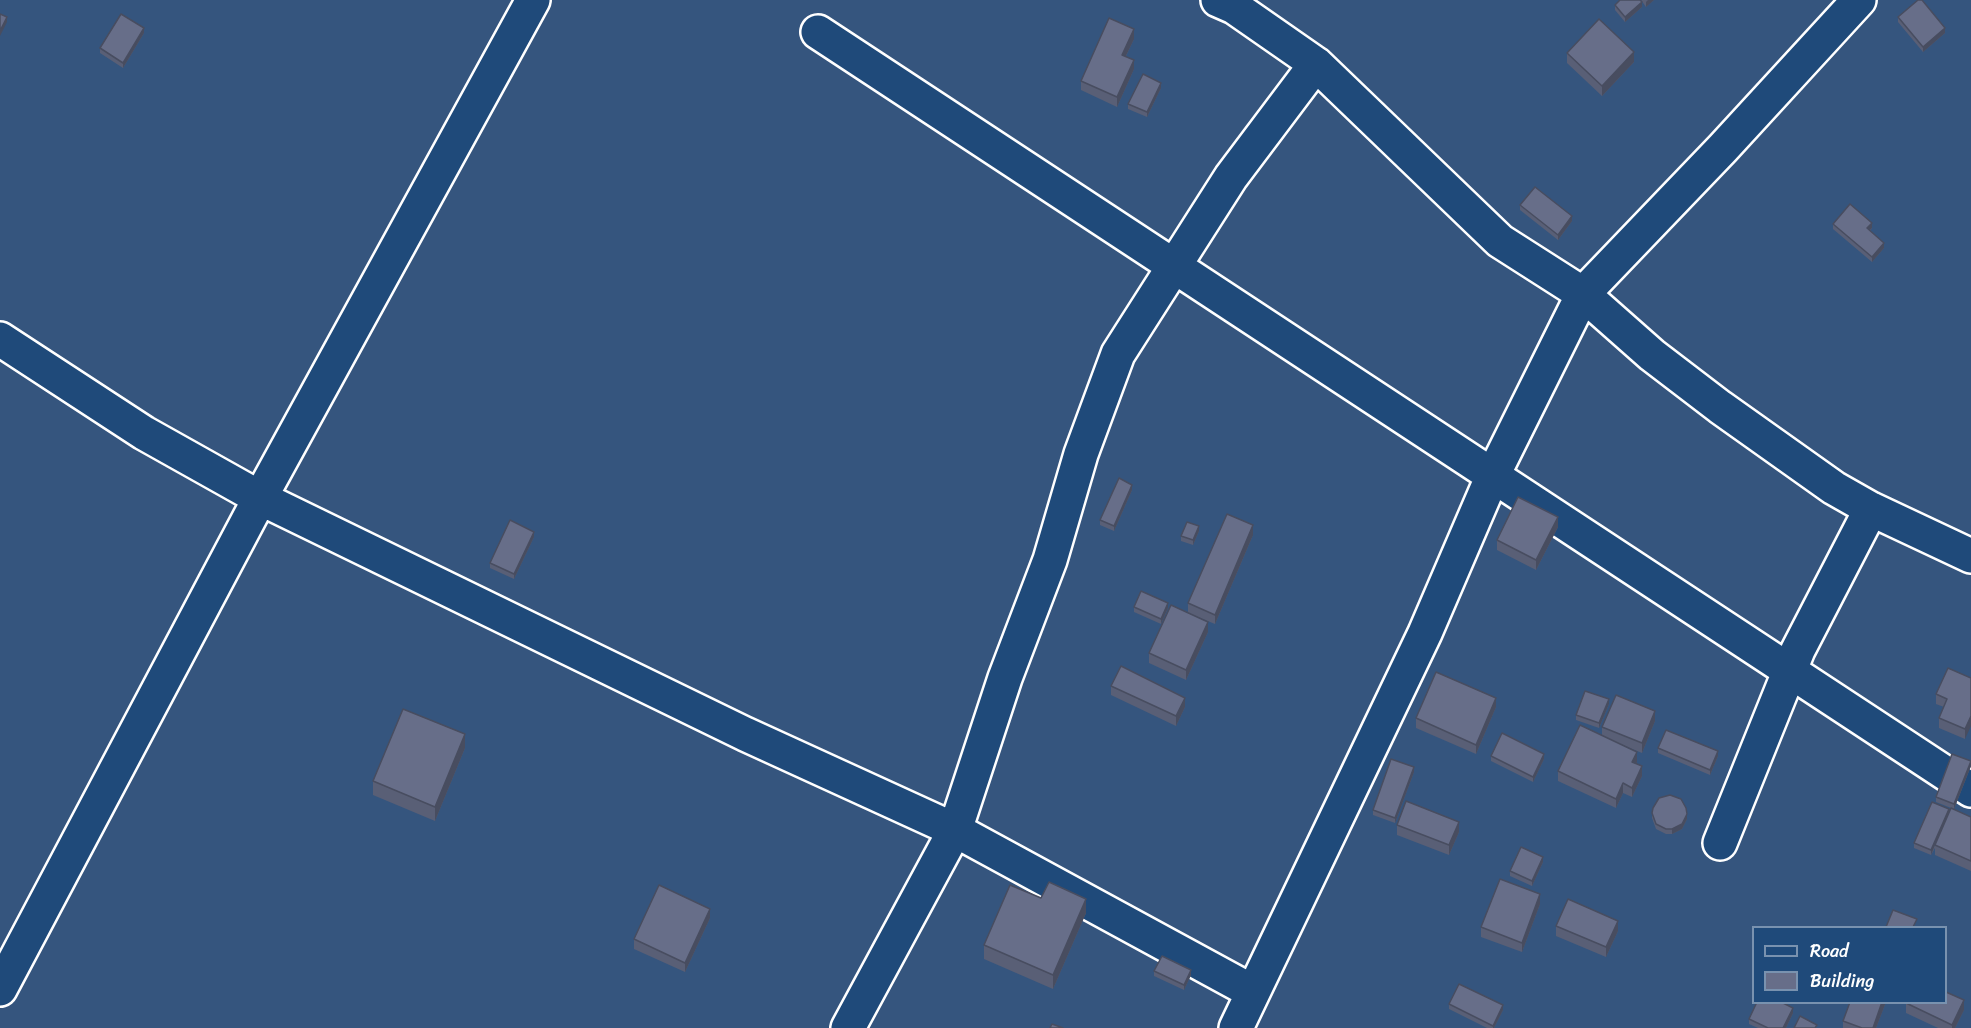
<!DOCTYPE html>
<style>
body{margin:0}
#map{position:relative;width:1971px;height:1028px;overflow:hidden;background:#35557e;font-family:Sriracha,sans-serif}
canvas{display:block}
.legend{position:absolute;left:1752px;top:926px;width:195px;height:78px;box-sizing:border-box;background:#1f4a7a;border:2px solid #7992af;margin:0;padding:8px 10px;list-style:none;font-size:18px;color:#fff}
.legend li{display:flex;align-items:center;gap:12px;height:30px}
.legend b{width:30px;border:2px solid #7992af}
</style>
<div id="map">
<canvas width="1971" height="1028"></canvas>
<ul class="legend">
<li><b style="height:8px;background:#1f4a7a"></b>Road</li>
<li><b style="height:16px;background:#676e89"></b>Building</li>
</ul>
</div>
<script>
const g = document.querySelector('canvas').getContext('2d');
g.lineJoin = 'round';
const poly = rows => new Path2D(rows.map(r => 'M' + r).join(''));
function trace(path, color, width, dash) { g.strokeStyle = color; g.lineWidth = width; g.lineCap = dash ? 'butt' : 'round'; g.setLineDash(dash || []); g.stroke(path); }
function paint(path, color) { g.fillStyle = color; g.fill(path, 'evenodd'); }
const minor = poly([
 [1218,0,1234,7,1316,64],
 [818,32,1971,790],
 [0,339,144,433,260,498,745,734,955,830,1253,992],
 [1720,843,1798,650,1871,509],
 [0,989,260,498,533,0],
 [848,1028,955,830,1005,678,1050,560,1081,454,1118,354,1231,177,1316,64,1500,241,1583,294,1652,355,1720,407,1834,488,1871,509,1971,556],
 [1236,1028,1425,633,1493,475,1583,294,1723,148,1859,0]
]);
trace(minor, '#fff', 38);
trace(minor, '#1f4a7a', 33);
paint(poly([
 [1641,0,1654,0,1646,7],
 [1615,5,1642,7,1625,22,1615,10],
 [1898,17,1945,33,1923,52,1898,22],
 [144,33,123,68,100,53,100,48],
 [1134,39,1126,56,1134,69,1117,107,1081,90,1081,81],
 [1567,53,1634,62,1602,96,1567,63],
 [1161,88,1147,117,1128,109,1128,104],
 [1520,205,1572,221,1558,240,1520,210],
 [1833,224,1872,228,1870,231,1884,248,1872,262,1833,229],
 [1132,490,1114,531,1100,525,1100,520],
 [1558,527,1536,570,1497,550,1497,540],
 [1199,531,1193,545,1181,541,1181,536],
 [1253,535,1215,624,1188,613,1188,603],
 [534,537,514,579,490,568,490,563],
 [1134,607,1168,608,1161,624,1134,612],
 [1208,632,1186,680,1149,663,1149,653],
 [1971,678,1965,739,1939,728,1939,718,1944,707,1936,704,1936,694],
 [1111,686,1185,707,1176,726,1111,695],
 [1609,704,1599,728,1576,720,1576,715],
 [1496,707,1476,754,1416,728,1416,718],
 [1655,721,1642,753,1620,744,1637,762,1636,764,1642,776,1632,797,1623,793,1616,808,1558,781,1558,771,1602,735,1602,727],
 [465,748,435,821,373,795,373,781],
 [1658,748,1718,756,1710,775,1658,753],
 [1491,756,1544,759,1533,782,1491,761],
 [1971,766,1954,809,1971,817,1971,871,1935,855,1935,848,1931,855,1914,848,1914,843,1949,813,1951,808,1936,802,1936,797],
 [1414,772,1395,823,1373,815,1373,810],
 [1652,813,1687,819,1682,829,1672,834,1666,834,1656,829,1652,818],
 [1397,825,1459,832,1449,855,1397,835],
 [1543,862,1532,886,1510,876,1510,871],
 [1041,898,1086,913,1053,989,984,959,984,945],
 [1540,904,1522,952,1481,937,1481,927],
 [710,918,685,972,634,949,634,939],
 [1556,926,1618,931,1606,957,1556,936],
 [1154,971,1191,975,1184,990,1154,976],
 [1886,1002,1876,1028,1843,1028,1843,1021],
 [1906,1003,1964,1010,1955,1028,1938,1028,1906,1013],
 [1449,1004,1503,1010,1494,1028,1487,1028,1449,1009],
 [1793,1013,1786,1028,1758,1028,1749,1024,1749,1019]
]), '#595f76');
paint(poly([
 [1648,0,1654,0,1646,7,1646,2],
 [1642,2,1642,7,1625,22,1625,17],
 [7,17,7,22,0,36,0,31],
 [144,28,144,33,123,68,123,63],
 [1945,28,1945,33,1923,52,1923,47],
 [1134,29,1134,39,1122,64,1122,55],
 [1634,52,1634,62,1602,96,1602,86],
 [1134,60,1134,69,1117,107,1117,97],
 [1161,83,1161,88,1147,117,1147,112],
 [1572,216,1572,221,1558,240,1558,235],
 [1872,223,1872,228,1867,233,1867,228],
 [1884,243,1884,248,1872,262,1872,257],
 [1132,485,1132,490,1114,531,1114,526],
 [1558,517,1558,527,1536,570,1536,560],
 [1253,525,1253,535,1215,624,1215,615],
 [1199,526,1199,531,1193,545,1193,540],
 [534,532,534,537,514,579,514,574],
 [1168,603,1168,608,1161,624,1161,619],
 [1208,622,1208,632,1186,680,1186,670],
 [1185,698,1185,707,1176,726,1176,716],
 [1496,698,1496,707,1476,754,1476,745],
 [1609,699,1609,704,1599,728,1599,723],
 [1655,711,1655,721,1642,753,1642,743],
 [1971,716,1971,726,1965,739,1965,729],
 [465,734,465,748,435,821,435,807],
 [1718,751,1718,756,1710,775,1710,770],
 [1637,752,1637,762,1632,772,1632,762],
 [1544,754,1544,759,1533,782,1533,777],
 [1971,761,1971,766,1954,809,1954,804],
 [1642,766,1642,776,1632,797,1632,788],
 [1414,767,1414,772,1395,823,1395,818],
 [1623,783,1623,793,1616,808,1616,799],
 [1949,809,1949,814,1935,845,1931,855,1931,850],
 [1687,814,1687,819,1682,829,1672,834,1672,829],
 [1459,822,1459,832,1449,855,1449,845],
 [1543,857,1543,862,1532,886,1532,881],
 [1540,894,1540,904,1522,952,1522,943],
 [1086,899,1086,913,1053,989,1053,975],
 [710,909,710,918,685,972,685,963],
 [1618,921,1618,931,1606,957,1606,947],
 [1191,970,1191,975,1184,990,1184,985],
 [1964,1000,1964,1010,1955,1028,1952,1028,1952,1025],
 [1882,1002,1886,1002,1876,1028,1873,1028],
 [1503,1005,1503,1010,1494,1028,1493,1028,1493,1026],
 [1793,1008,1793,1013,1786,1028,1783,1028]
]), '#484d60');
const building = poly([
 [1620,0,1640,0,1642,2,1625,17,1615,5,1620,0],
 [1918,0,1922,0,1945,28,1923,47,1898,17,1918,0],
 [0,14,7,17,0,31,0,14],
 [121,14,144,28,123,63,100,48,121,14],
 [1109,18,1134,29,1122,55,1134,60,1117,97,1081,81,1109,18],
 [1599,19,1634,52,1602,86,1567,53,1599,19],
 [1143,74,1161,83,1147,112,1128,104,1143,74],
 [1535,187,1572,216,1558,235,1520,205,1535,187],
 [1850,204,1872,223,1867,228,1884,243,1872,257,1833,224,1850,204],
 [1119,478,1132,485,1114,526,1100,520,1119,478],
 [1518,497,1558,517,1536,560,1497,540,1518,497],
 [1227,514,1253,525,1215,615,1188,603,1227,514],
 [510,520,534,532,514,574,490,563,510,520],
 [1187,522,1199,526,1193,540,1181,536,1187,522],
 [1141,591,1168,603,1161,619,1134,607,1141,591],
 [1171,605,1208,622,1186,670,1149,653,1171,605],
 [1121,666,1185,698,1176,716,1111,686,1121,666],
 [1948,668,1971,678,1971,716,1965,729,1939,718,1947,699,1936,694,1948,668],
 [1436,672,1496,698,1476,745,1416,718,1436,672],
 [1585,691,1609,699,1599,723,1576,715,1585,691],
 [1616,695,1655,711,1642,743,1602,727,1616,695],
 [403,709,465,734,435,807,373,781,403,709],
 [1580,725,1637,752,1632,762,1642,766,1632,788,1623,783,1616,799,1558,771,1580,725],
 [1666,730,1718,751,1710,770,1658,748,1666,730],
 [1502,733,1544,754,1533,777,1491,756,1502,733],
 [1952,754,1971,761,1954,804,1936,797,1952,754],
 [1391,759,1414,767,1395,818,1373,810,1391,759],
 [1670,795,1681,799,1686,808,1687,814,1682,824,1672,829,1666,829,1656,824,1652,813,1653,808,1659,798,1670,795],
 [1406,801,1459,822,1449,845,1397,825,1406,801],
 [1932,802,1949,809,1931,850,1914,843,1932,802],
 [1951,808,1971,817,1971,861,1935,845,1951,808],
 [1521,847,1543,857,1532,881,1510,871,1521,847],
 [1500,879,1540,894,1522,943,1481,927,1500,879],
 [1049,882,1086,899,1053,975,984,945,1010,885,1041,898,1049,882],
 [659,885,710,909,685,963,634,939,659,885],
 [1568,899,1618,921,1606,947,1556,926,1568,899],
 [1893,910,1917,919,1913,927,1886,927,1893,910],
 [1162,956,1191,970,1184,985,1154,971,1162,956],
 [1459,984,1503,1005,1493,1026,1449,1004,1459,984],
 [1946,992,1964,1000,1952,1025,1906,1003,1946,1002,1946,992],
 [1757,1002,1781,1002,1793,1008,1783,1028,1768,1028,1749,1019,1757,1002],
 [1850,1002,1882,1002,1873,1028,1862,1028,1843,1021,1850,1002],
 [1800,1016,1817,1025,1815,1028,1794,1028,1800,1016],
 [1052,1024,1063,1028,1050,1028,1052,1024]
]);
paint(building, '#676e89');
trace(building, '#484d60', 1.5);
</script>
